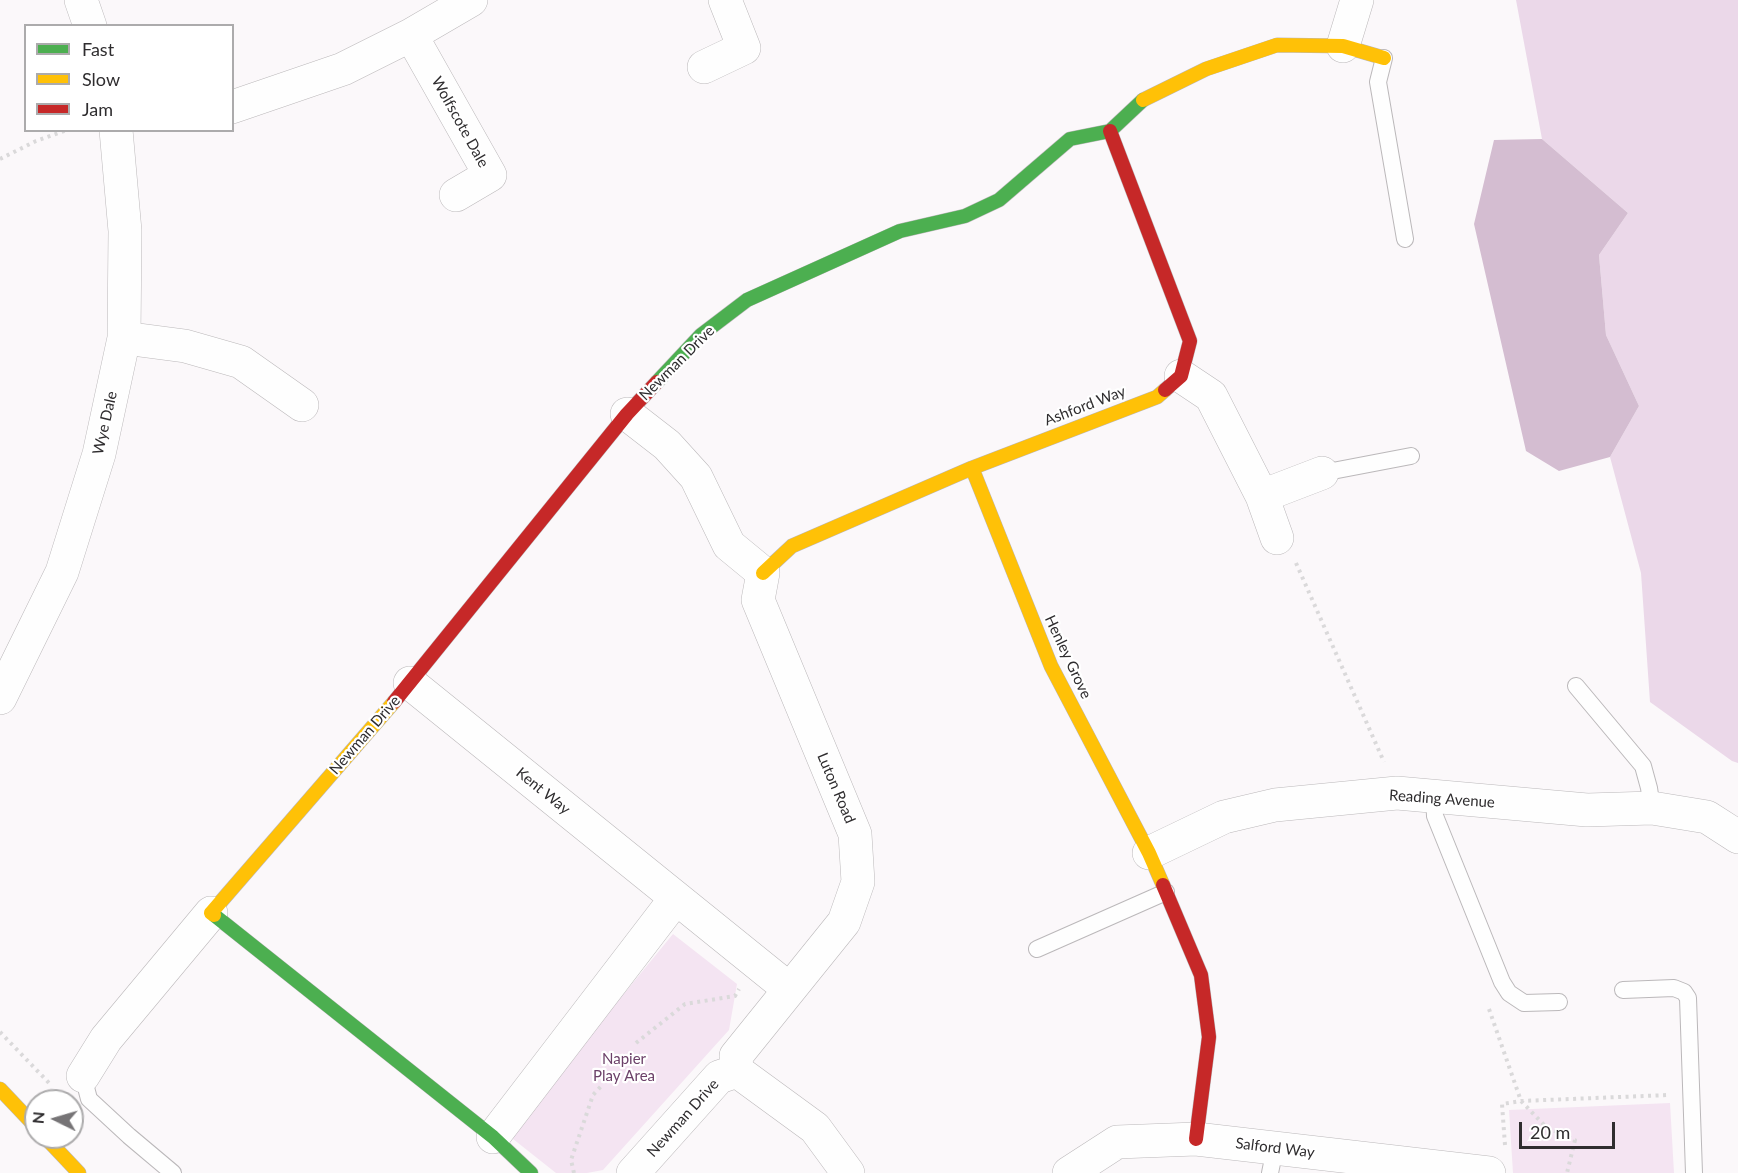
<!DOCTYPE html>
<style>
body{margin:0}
#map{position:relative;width:1738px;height:1173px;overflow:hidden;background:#fbf8fa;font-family:Lato,sans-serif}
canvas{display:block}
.legend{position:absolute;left:24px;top:24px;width:210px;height:108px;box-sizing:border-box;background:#fff;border:2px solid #acabac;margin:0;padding:8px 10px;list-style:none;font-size:18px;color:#2f2d2f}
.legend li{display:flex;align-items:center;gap:12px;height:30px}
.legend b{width:30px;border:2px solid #acabac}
.north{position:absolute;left:24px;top:1089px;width:60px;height:60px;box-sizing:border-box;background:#fff;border:2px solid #acabac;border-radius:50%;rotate:275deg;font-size:16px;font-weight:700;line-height:24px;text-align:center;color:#2f2d2f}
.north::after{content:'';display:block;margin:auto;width:21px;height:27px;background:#767476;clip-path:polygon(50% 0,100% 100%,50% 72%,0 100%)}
.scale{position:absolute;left:1519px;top:1122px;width:96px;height:27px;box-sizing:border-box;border:3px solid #2f2d2f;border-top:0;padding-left:8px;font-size:18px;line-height:21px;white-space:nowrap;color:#2f2d2f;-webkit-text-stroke:4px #fff;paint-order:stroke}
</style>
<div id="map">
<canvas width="1738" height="1173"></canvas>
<ul class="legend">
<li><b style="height:8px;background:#4caf50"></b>Fast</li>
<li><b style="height:8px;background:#ffc107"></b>Slow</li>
<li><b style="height:8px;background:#c62828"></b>Jam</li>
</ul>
<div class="north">N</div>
<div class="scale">20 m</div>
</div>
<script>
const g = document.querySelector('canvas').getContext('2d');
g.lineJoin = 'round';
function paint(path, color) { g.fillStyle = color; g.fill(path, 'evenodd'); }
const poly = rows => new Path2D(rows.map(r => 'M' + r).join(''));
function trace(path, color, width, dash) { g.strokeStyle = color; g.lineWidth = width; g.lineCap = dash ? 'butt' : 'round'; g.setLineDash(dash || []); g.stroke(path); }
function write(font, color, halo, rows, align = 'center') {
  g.font = font + ' Lato,sans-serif'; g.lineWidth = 4.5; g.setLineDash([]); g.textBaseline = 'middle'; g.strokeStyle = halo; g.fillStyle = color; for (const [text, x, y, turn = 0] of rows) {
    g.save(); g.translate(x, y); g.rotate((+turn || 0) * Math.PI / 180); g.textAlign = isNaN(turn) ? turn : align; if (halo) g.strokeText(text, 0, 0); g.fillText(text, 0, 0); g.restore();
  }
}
paint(poly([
 [673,934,737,984,729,1030,603,1170,587,1173,556,1173,508,1135],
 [1670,1103,1674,1173,1513,1173,1509,1110]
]), '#f4e4f2');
paint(poly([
 [1516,0,1738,0,1738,763,1732,761,1650,702,1641,573,1610,457,1639,406,1606,335,1599,255,1628,213,1542,139]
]), '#ebd8e9');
paint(poly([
 [1542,139,1628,213,1599,255,1606,335,1639,406,1610,457,1559,471,1526,451,1474,224,1494,140]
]), '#d4bdd1');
const lane = poly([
 [1384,58,1378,82,1405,239],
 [1322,473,1411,456],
 [1576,686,1643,766,1649,788,1652,808],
 [1434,796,1435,816,1502,982,1509,993,1524,1003,1559,1002],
 [1037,949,1166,892],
 [1623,990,1674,988,1684,992,1688,998,1694,1173],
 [83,1076,89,1099,129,1136,173,1173],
 [1270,1173,1275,1148]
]);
const street = poly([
 [81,0,90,26],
 [411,35,490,175,456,195],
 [1343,46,1357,0],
 [704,67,744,48,725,0],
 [232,107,343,69,411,35,471,0],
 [124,338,185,346,241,362,302,405],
 [1181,376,1211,396,1262,496,1277,538],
 [627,414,667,445,696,477,729,545,763,573,758,600,855,834,858,882,844,922,736,1056,737,1071,815,1128,848,1173],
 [1262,496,1322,473],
 [410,683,789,989],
 [0,698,62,572,99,454,124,338,125,231,116,130],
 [1149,853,1224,817,1275,805,1397,793,1587,810,1652,808,1707,817,1738,837],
 [83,1076,106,1039,211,913],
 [493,1137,676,898],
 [633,1173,719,1077,737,1071],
 [1069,1173,1117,1142,1196,1139,1489,1173]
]);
const fast = poly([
 [657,382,701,335,747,300,900,231,965,216,999,200,1070,139,1110,131,1143,100],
 [214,915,493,1137,531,1173]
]);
const slow = poly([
 [1143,100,1206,69,1277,45,1343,46,1384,58],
 [972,468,1051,666,1149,853,1163,885],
 [763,573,792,546,972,468,1157,397,1165,390],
 [214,915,211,913,394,702],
 [0,1089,36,1127],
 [45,1137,79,1173]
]);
const jam = poly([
 [1110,131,1190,341,1181,376,1165,390],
 [394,702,627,414,657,382],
 [1163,885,1201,975,1209,1037,1196,1139]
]);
trace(lane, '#bbb8ba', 18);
trace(street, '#bbb8ba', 34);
trace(fast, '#bbb8ba', 15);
trace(slow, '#bbb8ba', 15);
trace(jam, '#bbb8ba', 15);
trace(poly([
 [0,159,36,141,67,130],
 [1296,563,1384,762],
 [1489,1009,1521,1101,1546,1127,1575,1140,1567,1173],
 [0,1032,51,1085],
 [636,1043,685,1004,735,996,739,989],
 [1505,1145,1502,1104,1521,1101,1669,1095],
 [574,1173,571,1160,593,1095,603,1084]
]), '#dad9da', 4, [3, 4.5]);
trace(lane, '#fefefe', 16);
trace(street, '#fefefe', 33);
trace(fast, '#4caf50', 14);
trace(slow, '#ffc107', 14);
trace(jam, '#c62828', 14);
write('15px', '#2f2d2f', '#fff', [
 ["Wolfscote Dale",460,122,61],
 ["Newman Drive",677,363,-45],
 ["Ashford Way",1085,406,-21],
 ["Wye Dale",105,423,-77],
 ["Henley Grove",1068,657,65],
 ["Newman Drive",365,735,-49],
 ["Luton Road",836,788,67],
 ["Kent Way",543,791,39],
 ["Reading Avenue",1442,799,4],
 ["Newman Drive",683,1118,-48],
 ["Salford Way",1275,1148,7]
]);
write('15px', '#6c4169', '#fff', [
 ["Napier",624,1059],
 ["Play Area",624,1076]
]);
</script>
